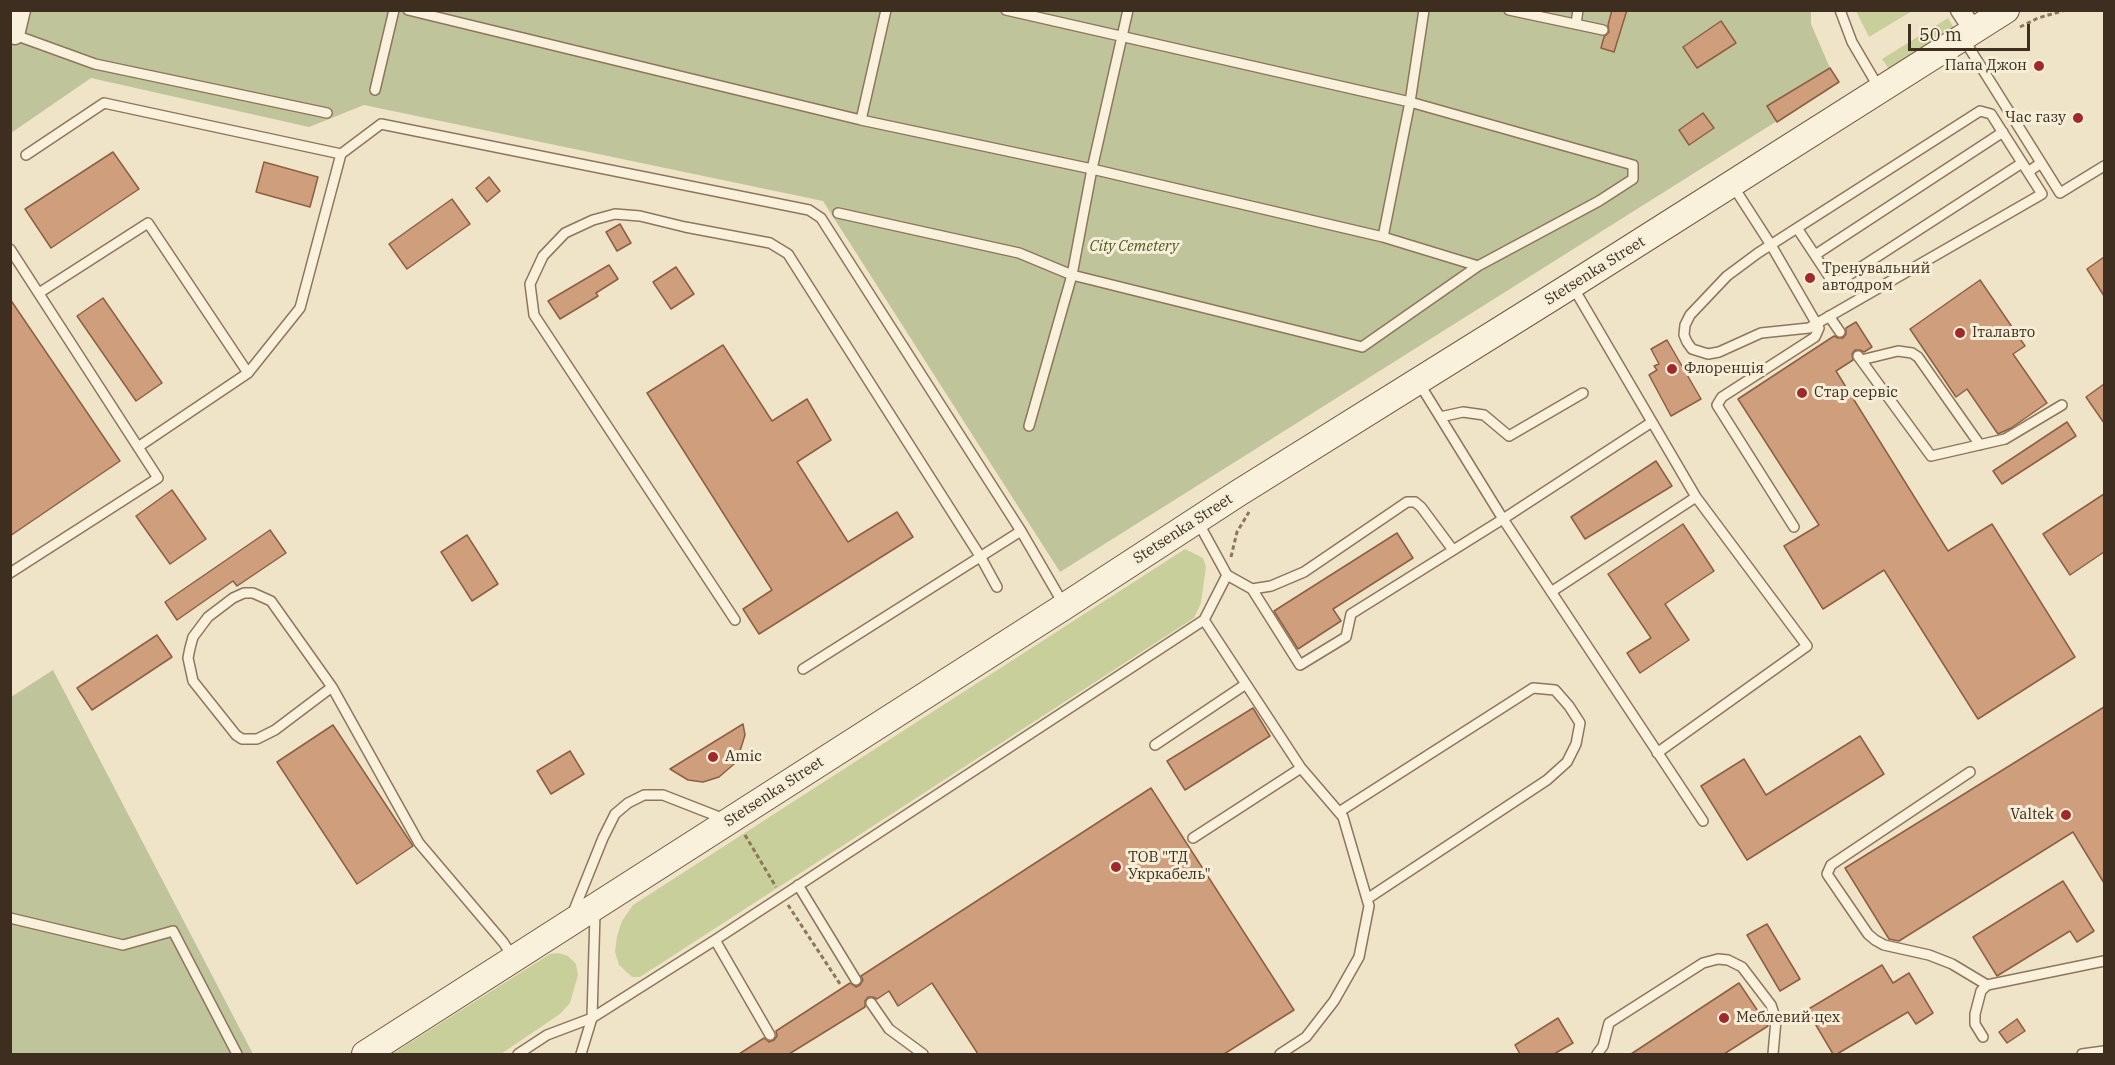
<!DOCTYPE html>
<meta charset="utf-8">
<style>
body{margin:0}
#map{position:relative;width:2115px;height:1065px;overflow:hidden;background:#f0e4c8;font-family:"IBM Plex Serif",serif}
canvas{display:block}
.frame{position:absolute;inset:0;border:12px solid #3d2e20;pointer-events:none}
.scale{position:absolute;left:1908px;top:24px;width:122px;height:27px;box-sizing:border-box;border:3px solid #3d2e20;border-top:0;padding-left:8px;font-size:18px;line-height:21px;white-space:nowrap;color:#3d2e20;-webkit-text-stroke:4px #f7eed8;paint-order:stroke}
</style>
<div id="map">
<canvas width="2115" height="1065"></canvas>
<div class="frame"></div>
<div class="scale">50 m</div>
</div>
<script>
const g = document.querySelector('canvas').getContext('2d');
g.lineJoin = 'round';
function paint(path, color) { g.fillStyle = color; g.fill(path, 'evenodd'); }
const poly = rows => new Path2D(rows.map(r => 'M' + r).join(''));
function trace(path, color, width, dash) { g.strokeStyle = color; g.lineWidth = width; g.lineCap = dash ? 'butt' : 'round'; g.setLineDash(dash || []); g.stroke(path); }
function write(font, color, halo, rows, align = 'center') {
  g.font = font + ' "IBM Plex Serif",serif'; g.lineWidth = 6; g.setLineDash([]); g.textBaseline = 'middle'; g.strokeStyle = halo; g.fillStyle = color; for (const [text, x, y, turn = 0] of rows) {
    g.save(); g.translate(x, y); g.rotate((+turn || 0) * Math.PI / 180); g.textAlign = isNaN(turn) ? turn : align; if (halo) g.strokeText(text, 0, 0); g.fillText(text, 0, 0); g.restore();
  }
}
paint(poly([
 [1856,11,1856,10,1912,11,1869,37],
 [1948,18,1954,28,1889,69,1882,59],
 [1185,549,1203,558,1206,567,1201,603,1194,618,640,977,632,977,619,965,615,952,617,936,622,921,633,905],
 [558,953,568,956,576,964,578,975,570,1003,560,1014,501,1054,392,1054,550,954]
]), '#c9cf9b');
paint(poly([
 [11,10,1811,10,1811,24,1830,68,1839,82,1060,572,823,201,364,105,309,127,91,78,11,133],
 [53,670,253,1054,11,1054,11,697]
]), '#bfc49a');
const building = poly([
 [1612,10,1627,10,1614,52,1601,48,1604,37,1609,32,1608,25,1612,10],
 [1721,21,1736,43,1697,68,1683,47,1721,21],
 [1830,68,1839,82,1777,122,1767,106,1830,68],
 [1703,113,1714,128,1689,145,1679,130,1703,113],
 [113,152,139,189,51,248,25,209,113,152],
 [264,162,318,177,310,207,256,192,264,162],
 [489,177,500,191,487,202,476,188,489,177],
 [452,199,470,224,407,269,389,244,452,199],
 [620,224,631,243,617,251,606,232,620,224],
 [2104,257,2104,296,2087,269,2104,257],
 [609,265,618,279,596,293,598,296,560,319,548,301,609,265],
 [676,267,694,294,671,309,653,282,676,267],
 [1980,280,2025,346,2013,354,2047,403,2011,428,1998,434,1967,389,1956,397,1910,329,1980,280],
 [103,298,162,383,136,401,77,316,103,298],
 [10,299,120,461,10,536,10,299],
 [1856,322,1872,347,1864,352,1860,350,1855,350,1852,354,1853,360,1836,371,1948,551,1992,524,2075,657,1978,719,1884,570,1823,609,1784,546,1819,525,1738,399,1834,336,1838,338,1843,338,1846,334,1846,328,1856,322],
 [1667,340,1701,399,1671,416,1649,375,1657,370,1654,366,1659,364,1651,349,1667,340],
 [723,345,772,421,807,399,831,440,797,462,848,542,897,512,913,537,759,634,743,609,772,590,647,393,723,345],
 [2104,384,2104,423,2086,397,2104,384],
 [2067,422,2076,436,2002,484,1993,471,2067,422],
 [1656,461,1672,486,1585,539,1571,517,1656,461],
 [172,490,206,539,170,564,136,516,172,490],
 [2104,494,2104,552,2070,575,2043,534,2104,494],
 [1683,524,1714,571,1665,604,1689,640,1640,673,1627,653,1651,638,1608,574,1683,524],
 [270,530,286,553,237,586,233,581,177,620,165,602,270,530],
 [1397,533,1413,558,1333,609,1341,621,1298,649,1274,611,1397,533],
 [467,535,498,584,472,601,441,552,467,535],
 [157,635,172,657,92,710,77,688,157,635],
 [2104,707,2104,883,2073,832,1899,941,1889,939,1845,868,2104,707],
 [1253,708,1270,736,1185,790,1167,761,1253,708],
 [743,724,745,735,740,751,734,764,719,777,703,782,688,780,670,769,743,724],
 [333,725,413,846,357,884,277,762,333,725],
 [1860,736,1884,774,1747,860,1701,786,1744,759,1766,795,1860,736],
 [570,751,584,774,551,794,537,771,570,751],
 [1151,788,1294,1010,1224,1054,978,1054,932,983,898,1006,889,991,877,999,873,997,868,997,865,1001,865,1007,789,1054,739,1054,764,1038,769,1042,774,1040,777,1036,776,1031,850,983,856,987,860,985,863,980,861,976,1151,788],
 [2063,881,2094,931,2077,942,2070,931,1997,976,1973,937,2063,881],
 [1767,924,1800,979,1780,991,1747,935,1767,924],
 [1882,965,1893,983,1909,973,1933,1013,1916,1024,1908,1012,1837,1054,1833,1054,1807,1010,1882,965],
 [1739,983,1768,1026,1724,1054,1631,1054,1739,983],
 [1558,1018,1573,1043,1554,1054,1520,1054,1515,1045,1558,1018],
 [2017,1019,2025,1031,2007,1043,1999,1032,2017,1019]
]);
paint(building, '#cf9f7d');
trace(building, '#8d5f41', 1.5);
const service = poly([
 [408,10,861,120,1092,169,1383,237,1478,266],
 [1509,10,1603,30],
 [1840,10,1852,42,1879,88],
 [1576,24,1578,10],
 [15,35,95,64,327,113],
 [1963,38,2060,193,2104,166],
 [375,90,394,10],
 [861,120,886,10],
 [26,155,104,103,341,154],
 [2028,172,2042,194,1809,328,1761,333,1719,352,1708,354,1692,349,1687,342,1684,335,1685,325,1690,315,1727,276,1758,253,1980,111,1991,114,2028,172,2041,163],
 [1733,186,1771,245,1819,328,1815,337,1722,397,1717,405,1794,527],
 [838,213,1019,253,1072,275,1362,347,1478,266,1599,201,1633,179,1633,165,1410,102,1006,10],
 [1797,228,1832,281,1838,282,2022,163],
 [1383,237,1410,102,1424,10],
 [10,249,138,447],
 [1815,255,2003,132],
 [1573,287,1696,497,1807,646,1657,753],
 [39,293,148,223,248,373],
 [1829,316,1840,332],
 [1858,356,1931,456,2005,439,2062,405],
 [1861,360,1898,351,1912,353,1918,357,1980,445],
 [1419,383,1503,519,1703,821],
 [1440,417,1463,412,1484,415,1509,436,1583,393],
 [1029,426,1072,275,1092,169,1128,10],
 [10,573,158,478,138,447,248,373,300,308,341,154,381,124,809,210,821,218,1021,531,1064,605],
 [1227,575,1252,589,1271,586,1304,572,1407,502,1415,502,1421,507,1453,550],
 [1252,589,1300,665,1346,637,1351,614,1503,519,1652,422],
 [1551,592,1696,497],
 [735,620,534,315,530,284,543,256,565,233,593,220,615,214,640,216,685,227,770,243,788,254,980,556,997,587],
 [1204,620,1301,768,1343,817,1369,906,1359,957,1334,1001,1306,1037,1280,1054],
 [803,669,1021,531],
 [332,687,275,730,257,739,242,739,236,735,193,681,188,658,190,648,193,637,208,617,233,598,244,593,253,593,271,601,332,687,419,843,503,942,513,957],
 [1155,745,1246,684],
 [1970,772,1831,865,1827,874,1868,934,1875,940,1884,945,1929,955,1952,964,1987,985],
 [1339,812,1533,688,1555,690,1569,706,1580,723,1576,744,1567,762,1547,780,1367,899],
 [1193,838,1301,768],
 [798,885,856,980],
 [572,915,603,838,615,814,628,803,644,795,663,795,727,820],
 [10,918,123,945,173,931,237,1054],
 [715,940,770,1035],
 [871,1003,889,1029,923,1054],
 [1983,1037,1975,1024,1975,1014,1981,991,1987,985,2104,961],
 [518,1054,547,1035,592,1018,715,940,1204,620,1227,575,1198,522],
 [581,1054,592,1018,595,913],
 [1597,1054,1603,1046,1609,1023,1703,963,1718,959,1728,960,1742,967,1771,1005,1776,1020,1773,1054],
 [2082,1054,2104,1051]
]);
const minor = poly([
 [1960,10,1974,31],
 [10,34,15,35,21,10]
]);
const secondary = poly([
 [365,1054,1065,606,1237,494,1572,285,2006,10]
]);
trace(service, '#8d765c', 12);
trace(minor, '#8d765c', 21);
trace(secondary, '#6f573f', 28);
trace(poly([
 [2020,27,2038,18,2066,10],
 [1231,557,1237,532,1249,512],
 [745,835,776,887],
 [788,905,840,984]
]), '#8d765c', 3, [4.5, 3]);
trace(service, '#faf1dc', 9);
trace(minor, '#faf1dc', 18);
trace(secondary, '#faf1dc', 26);
for (const [x, y, r, color] of [
 [2039,66,6,"#9e2a2b"],
 [2078,118,6,"#9e2a2b"],
 [1810,278,6,"#9e2a2b"],
 [1960,333,6,"#9e2a2b"],
 [1672,369,6,"#9e2a2b"],
 [1802,393,6,"#9e2a2b"],
 [713,757,6,"#9e2a2b"],
 [2066,815,6,"#9e2a2b"],
 [1116,867,6,"#9e2a2b"],
 [1724,1018,6,"#9e2a2b"]
]) { const dot = new Path2D(); dot.arc(x, y, r, 0, 2 * Math.PI); g.fillStyle = color; g.fill(dot); trace(dot, '#f7eed8', 2); }
write('15px', '#3d2e20', '#f7eed8', [
 ["Папа Джон",2027,66,"right"],
 ["Час газу",2066,118,"right"],
 ["Тренувальний",1822,269],
 ["автодром",1822,286],
 ["Італавто",1972,333],
 ["Флоренція",1684,369],
 ["Стар сервіс",1814,393],
 ["Amic",725,757],
 ["Valtek",2054,815,"right"],
 ["ТОВ \"ТД",1128,858],
 ["Укркабель\"",1128,875],
 ["Меблевий цех",1736,1018]
], 'left');
write('italic 15px', '#4d5a26', '#f7eed8', [
 ["City Cemetery",1134,247]
]);
write('15px', '#3d2e20', '#f7eed8', [
 ["Stetsenka Street",1595,271,-32],
 ["Stetsenka Street",1183,529,-33],
 ["Stetsenka Street",774,792,-33]
]);
</script>
